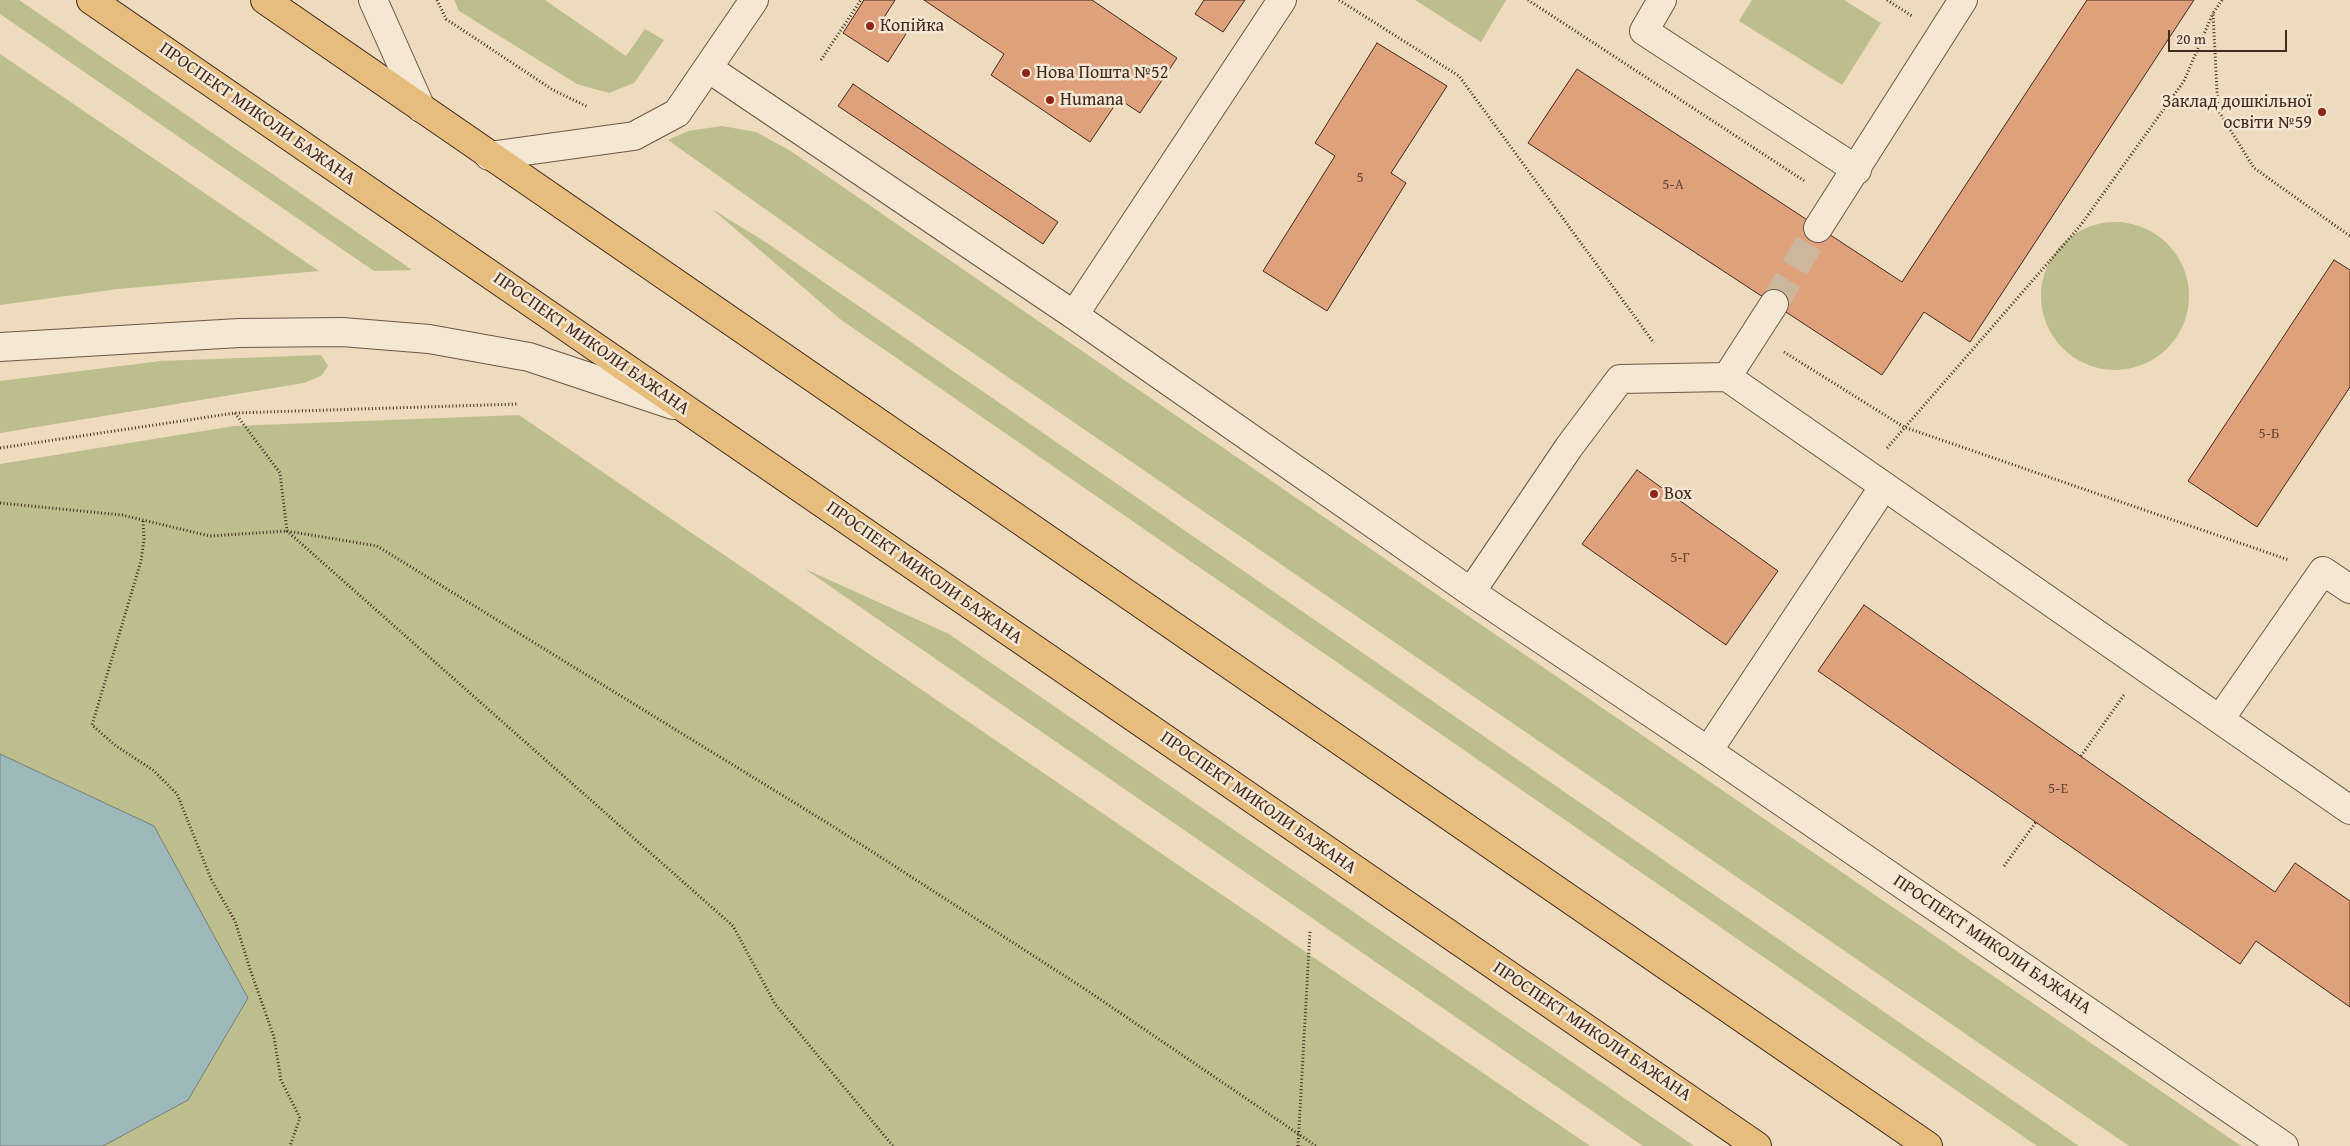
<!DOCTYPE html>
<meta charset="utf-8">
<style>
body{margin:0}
#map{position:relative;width:2350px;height:1146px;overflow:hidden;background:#eedabc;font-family:"Gentium Book Plus",serif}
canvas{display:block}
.scale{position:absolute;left:2168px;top:30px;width:119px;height:22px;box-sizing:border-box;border:2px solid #422a1f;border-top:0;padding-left:6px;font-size:15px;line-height:18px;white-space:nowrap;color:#422a1f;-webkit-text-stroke:4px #f4e7d3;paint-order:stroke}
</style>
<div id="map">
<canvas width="2350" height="1146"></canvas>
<div class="scale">20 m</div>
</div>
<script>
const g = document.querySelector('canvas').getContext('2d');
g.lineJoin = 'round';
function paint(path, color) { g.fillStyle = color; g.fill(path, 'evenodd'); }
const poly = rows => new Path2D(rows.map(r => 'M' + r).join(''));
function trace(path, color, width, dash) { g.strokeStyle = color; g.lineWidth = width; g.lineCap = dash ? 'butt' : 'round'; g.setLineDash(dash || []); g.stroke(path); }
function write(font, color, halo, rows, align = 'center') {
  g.font = font + ' "Gentium Book Plus",serif'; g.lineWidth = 5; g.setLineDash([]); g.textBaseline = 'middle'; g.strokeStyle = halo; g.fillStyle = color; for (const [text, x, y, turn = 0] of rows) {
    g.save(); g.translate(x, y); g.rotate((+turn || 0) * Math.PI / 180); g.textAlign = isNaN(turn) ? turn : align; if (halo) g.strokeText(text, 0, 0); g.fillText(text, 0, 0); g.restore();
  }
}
paint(poly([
 [0,0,19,0,412,270,374,271,0,14],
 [454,0,545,0,626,56,645,29,664,40,634,83,609,93,577,84,459,11],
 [1415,0,1506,0,1481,42],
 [1752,0,1844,0,1881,23,1842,85,1739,21],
 [0,54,319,271,118,289,0,305],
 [722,126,756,132,789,150,2241,1146,2129,1146,830,255,668,140,688,131],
 [712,209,767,243,2079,1146,2037,1146,840,319],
 '2041 296a74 74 0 1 1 148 0a74 74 0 1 1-148 0Z',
 [321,355,328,366,321,376,304,383,0,433,0,381,161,361],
 [519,415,1590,1146,0,1146,0,464,234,426],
 [805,569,949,634,1694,1146,1643,1146]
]), '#bcbe8e');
const water = poly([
 [0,754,154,826,248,998,188,1100,103,1146,0,1146,0,754]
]);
paint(water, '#9db8ba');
trace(water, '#797f7c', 1);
const building = poly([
 [864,0,895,0,883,19,906,34,888,62,843,33,864,0],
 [924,0,1092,0,1177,58,1140,113,1119,99,1090,142,991,75,1004,54,924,0],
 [1204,0,1245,0,1223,32,1195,14,1204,0],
 [2087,0,2194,0,1970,342,1924,312,1882,375,1528,143,1577,69,1902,282,2087,0],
 [1377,43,1447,86,1391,173,1406,183,1327,311,1263,271,1335,156,1315,143,1377,43],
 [853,84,1058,222,1043,244,838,106,853,84],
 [2334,260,2350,270,2350,387,2257,527,2188,481,2334,260],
 [1637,470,1778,571,1726,645,1582,544,1637,470],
 [1864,605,2275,892,2295,863,2350,901,2350,1007,2256,941,2240,964,1818,671,1864,605]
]);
paint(building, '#dfa17c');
trace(building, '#422a1f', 1);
trace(poly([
 [1774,304,1818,228]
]), '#ccb79d', 28, [28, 14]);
const minor = poly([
 [373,0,421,108],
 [1662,0,1644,31,1857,170],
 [708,68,1074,315,1471,592,1708,751,2284,1146],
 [489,156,634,136,677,113,754,0],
 [1818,228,1963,0],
 [1074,315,1282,0],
 [0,347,239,333,342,332,429,339,529,357,673,405],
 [1727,377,1774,304],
 [1471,592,1569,447,1620,379,1727,377,2350,810],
 [2220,719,2323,571,2350,589],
 [1708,751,1884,486]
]);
const highway = poly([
 [91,0,1757,1146],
 [265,0,1928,1146]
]);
trace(minor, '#6d5646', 30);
trace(highway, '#422a1f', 30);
trace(poly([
 [437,0,446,19,553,90,588,107],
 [1339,0,1459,76,1654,343],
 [1528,0,1806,182],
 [1887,0,1912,16],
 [2222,0,2213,13,2218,110,2254,168,2350,236],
 [821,60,861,0],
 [1784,352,1904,427,2289,560],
 [235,413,280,473,287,531,733,926,775,1004,893,1146],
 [0,448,235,413,518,404],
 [1887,448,2080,226,2184,81,2213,13],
 [0,503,122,515,210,536,287,531,377,546,834,827,1088,991,1316,1146],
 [143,521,144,539,141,561,92,725,116,746,153,770,177,794,211,879,235,921,250,969,274,1037,281,1080,300,1118,290,1146],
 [2081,756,2124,695],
 [2004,866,2036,822],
 [1298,1146,1310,931]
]), '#422a1f', 3, [1, 2.5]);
trace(minor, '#f4e7d3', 28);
trace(highway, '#e7bd7e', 28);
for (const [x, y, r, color] of [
 [870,26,5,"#8f2418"],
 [1026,73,5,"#8f2418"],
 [1050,100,5,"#8f2418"],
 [2322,112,5,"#8f2418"],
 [1654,494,5,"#8f2418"]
]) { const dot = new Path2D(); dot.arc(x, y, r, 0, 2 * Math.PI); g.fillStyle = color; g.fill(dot); trace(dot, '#f4e7d3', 2); }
write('15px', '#694836', null, [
 ["5",1360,178],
 ["5-А",1673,185],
 ["5-Б",2269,434],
 ["5-Г",1680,558],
 ["5-Е",2058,789]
]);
write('18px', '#422a1f', '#f4e7d3', [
 ["Копійка",880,26],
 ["Нова Пошта №52",1036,73],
 ["Humana",1060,100],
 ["Заклад дошкільної",2312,102,"right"],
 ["освіти №59",2312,123,"right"],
 ["Box",1664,494]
], 'left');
write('18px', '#422a1f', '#f4e7d3', [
 ["ПРОСПЕКТ МИКОЛИ БАЖАНА",257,114,35],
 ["ПРОСПЕКТ МИКОЛИ БАЖАНА",591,344,35],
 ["ПРОСПЕКТ МИКОЛИ БАЖАНА",924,573,35],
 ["ПРОСПЕКТ МИКОЛИ БАЖАНА",1258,803,35],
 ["ПРОСПЕКТ МИКОЛИ БАЖАНА",1992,945,34],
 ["ПРОСПЕКТ МИКОЛИ БАЖАНА",1592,1032,34]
]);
</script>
